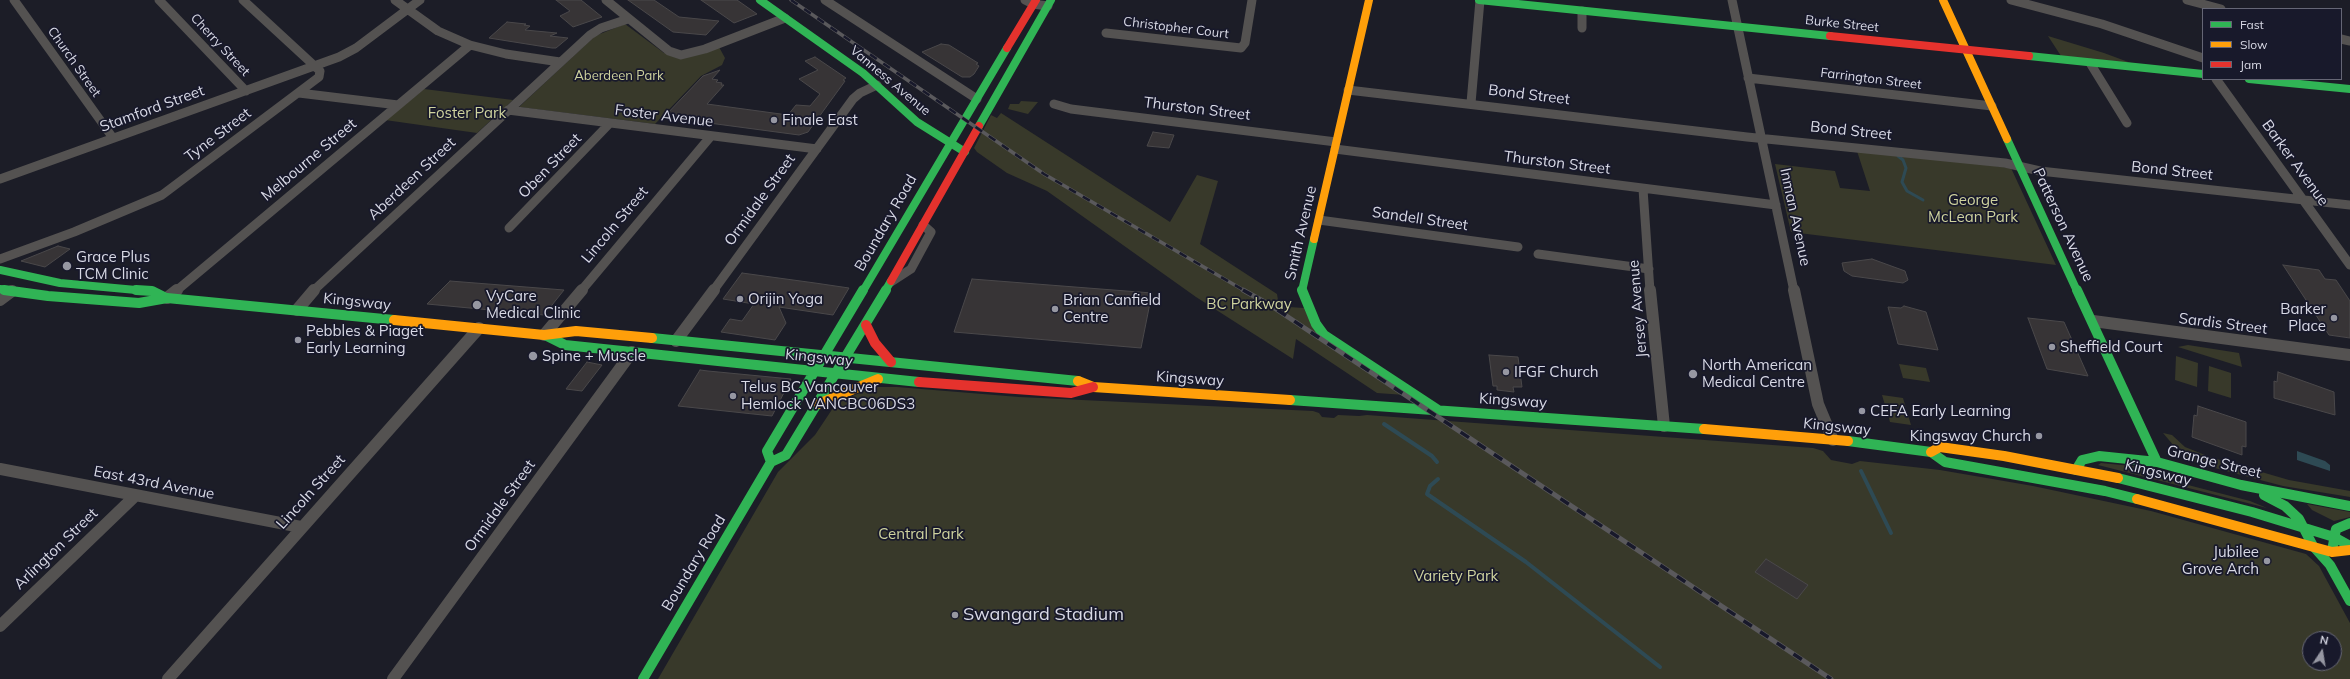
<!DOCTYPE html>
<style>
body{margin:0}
#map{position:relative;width:2350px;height:679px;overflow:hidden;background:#1c1d27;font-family:Mulish,sans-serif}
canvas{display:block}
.legend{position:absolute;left:2202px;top:8px;width:140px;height:72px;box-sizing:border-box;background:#18192b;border:1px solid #656675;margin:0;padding:5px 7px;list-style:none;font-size:12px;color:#d8d9e5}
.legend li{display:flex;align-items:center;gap:8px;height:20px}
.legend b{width:20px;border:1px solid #656675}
.north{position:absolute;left:2302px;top:631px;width:40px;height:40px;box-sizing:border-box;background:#18192b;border:1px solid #656675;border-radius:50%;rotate:12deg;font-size:11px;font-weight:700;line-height:16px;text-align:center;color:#d8d9e5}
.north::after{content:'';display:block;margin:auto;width:14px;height:18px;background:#9697a2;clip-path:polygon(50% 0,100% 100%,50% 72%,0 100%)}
</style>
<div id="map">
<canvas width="2350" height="679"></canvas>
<ul class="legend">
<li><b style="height:5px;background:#30b455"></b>Fast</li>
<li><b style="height:5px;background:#ff9f0a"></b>Slow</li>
<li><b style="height:5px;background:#e5322d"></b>Jam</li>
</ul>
<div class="north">N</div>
</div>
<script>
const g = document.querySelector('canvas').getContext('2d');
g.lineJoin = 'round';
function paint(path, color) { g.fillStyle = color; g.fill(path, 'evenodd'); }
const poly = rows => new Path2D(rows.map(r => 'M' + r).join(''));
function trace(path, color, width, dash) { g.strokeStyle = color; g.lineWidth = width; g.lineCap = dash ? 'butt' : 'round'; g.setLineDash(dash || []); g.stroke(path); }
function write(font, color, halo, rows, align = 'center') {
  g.font = font + ' Mulish,sans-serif'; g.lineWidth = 3.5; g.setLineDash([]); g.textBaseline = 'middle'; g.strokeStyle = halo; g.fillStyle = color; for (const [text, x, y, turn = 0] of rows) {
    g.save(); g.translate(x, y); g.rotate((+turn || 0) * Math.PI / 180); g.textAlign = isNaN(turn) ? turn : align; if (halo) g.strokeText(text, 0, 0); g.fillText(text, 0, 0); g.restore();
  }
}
paint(poly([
 [625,24,664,53,719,47,725,58,722,65,701,76,655,124,519,107,595,36],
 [2048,36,2104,53,2131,63,2061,56],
 [424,89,513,100,477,133,385,120],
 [1021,101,1038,102,1028,114,1008,109,1010,104,1019,104],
 [1001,113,1170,222,1197,175,1218,181,1200,244,1277,294,1278,300,1281,303,1289,307,1304,308,1308,317,1405,395,1377,393,1296,339,1293,359,1196,297,1047,191,1007,173,977,152,974,148,991,115,997,118],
 [1856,148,2011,168,2056,265,1791,232,1775,164,1835,171,1840,188,1870,191],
 [2188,345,2239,353,2242,367,2178,347],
 [2176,356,2198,363,2197,387,2175,380],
 [1899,364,1926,368,1930,382,1903,378],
 [2209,366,2231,373,2231,398,2208,391],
 [875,387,897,387,1019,397,1313,411,1319,413,1322,417,1334,418,1338,415,1359,416,1367,415,1813,448,1823,451,1831,460,1852,464,1860,461,1940,470,2033,486,2151,511,2306,554,2319,566,2350,623,2350,679,658,679,778,472,815,435,837,402],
 [2310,639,2334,639,2334,663,2310,663],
 [1882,395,1903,398,1911,425,1890,422],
 [2163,433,2172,435,2185,447,2210,457,2289,480,2350,491,2350,497,2283,486,2196,463,2180,453],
 [2101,463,2142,467,2161,478,2250,501,2267,508,2098,465],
 [2307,504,2350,512,2350,517,2334,521,2312,510]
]), '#38392a');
paint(poly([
 [2297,451,2325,461,2330,465,2330,471,2297,460]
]), '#2e4a54');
trace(poly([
 [1898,156,1903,160,1906,168,1902,182,1907,191,1923,200]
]), '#2e4a54', 3);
trace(poly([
 [1384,424,1432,456,1437,462],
 [1861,471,1891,533],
 [1438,479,1430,486,1427,494,1526,562,1660,667]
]), '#2e4a54', 4);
const building = poly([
 [556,0,581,0,602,17,573,27,560,16,570,11,556,0],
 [628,0,654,0,679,17,719,21,706,35,673,32,628,0],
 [701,0,737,0,757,14,734,23,701,0],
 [507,22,526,24,524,25,530,26,525,30,557,33,550,36,568,38,556,48,552,48,489,38,507,22],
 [941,44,949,45,978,63,976,64,979,66,974,74,970,77,962,77,922,52,941,44],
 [815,57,846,78,843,80,845,81,808,132,799,135,664,117,703,76,720,70,712,79,718,80,716,82,722,83,721,85,724,85,707,104,788,115,796,105,810,106,820,94,799,79,818,70,805,61,815,57],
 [1153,132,1174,135,1169,148,1147,146,1153,132],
 [58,246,70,249,45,267,21,261,58,246],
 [1872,259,1905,271,1908,280,1903,283,1852,276,1844,271,1842,263,1872,259],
 [2283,265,2319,270,2325,279,2336,280,2350,301,2350,338,2329,335,2283,265],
 [742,273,815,283,849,288,833,315,779,307,786,323,775,340,721,332,730,319,742,321,754,304,723,299,742,273],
 [972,279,1152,293,1141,348,954,332,972,279],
 [450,281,564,290,544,315,427,304,450,281],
 [1904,306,1926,312,1938,350,1898,344,1888,307,1901,308,1904,306],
 [2028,318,2064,322,2088,376,2047,369,2028,318],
 [1489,355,1518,357,1522,387,1513,387,1514,392,1497,390,1497,386,1493,386,1489,355],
 [587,362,602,365,582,391,566,389,587,362],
 [700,370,708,371,791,379,772,416,678,406,700,370],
 [2278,372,2334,392,2335,415,2274,398,2274,381,2277,382,2278,372],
 [2198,406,2246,422,2246,447,2242,446,2242,455,2192,437,2194,415,2197,416,2198,406],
 [1766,559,1808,585,1797,599,1755,572,1766,559]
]);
paint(building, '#373436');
trace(building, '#4a484a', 1);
trace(poly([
 [14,0,113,138],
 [159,0,246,91],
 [395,0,438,31,470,45,506,54,560,62],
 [606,0,669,51,681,55,705,49,785,18],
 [825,0,977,99],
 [1025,0,1033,4,1048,6],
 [1732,0,1794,291],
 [2011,0,2102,24,2203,58],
 [2187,0,2221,9],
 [1582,11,1582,28],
 [1106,33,1241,48,1245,43,1252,0],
 [2341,39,2350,41],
 [2090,63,2127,123],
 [1748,78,1992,106],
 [2216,79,2350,265],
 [1348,90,1747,137,2005,163,2040,171,2350,205],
 [299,93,398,105],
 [1471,103,1480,0],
 [1054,104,1071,109,1336,142],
 [508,110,817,149],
 [1335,149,1776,205],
 [0,179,339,57,356,48,420,0],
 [1643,189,1650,291],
 [1319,220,1518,247],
 [509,228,610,123],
 [1538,254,1649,269],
 [0,259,74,232,162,195,319,77,320,71,243,0],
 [891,282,911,269,931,232,923,225],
 [176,291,470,45],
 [313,291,590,35,601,28,628,19],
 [581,291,711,136],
 [713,291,853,99,860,93,877,85]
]), '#545251', 9);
trace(poly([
 [1650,290,1664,426],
 [1794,290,1818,404,1833,440],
 [167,298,177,290],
 [0,300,12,291],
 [297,310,314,290],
 [2093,321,2350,355],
 [544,335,582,290],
 [676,341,714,290],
 [0,469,301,527],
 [0,626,135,496],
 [168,679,479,328],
 [393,679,632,352]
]), '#545251', 12);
trace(poly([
 [760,0,863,73,917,122,965,152],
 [1479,0,1830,36],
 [2029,56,2203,74],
 [2249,79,2350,89],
 [979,126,1051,0],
 [2007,139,2077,291],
 [0,270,60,283,147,291],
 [0,289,11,291],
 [863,291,1007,48],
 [885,291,891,281],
 [1302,291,1314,239]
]), '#30b455', 8);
trace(poly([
 [4,290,48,296,139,303,167,298,394,320],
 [136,290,152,291,164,297],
 [1302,290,1316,324,1324,335,1438,410],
 [2077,290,2157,462],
 [545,335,565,345,919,382],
 [652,338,1078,381],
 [1290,400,1704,429],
 [1848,441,1931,452,1945,462,2105,491,2137,499],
 [771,462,767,451,863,290],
 [2076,470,2082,460,2099,456,2157,462,2241,485,2350,506],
 [2118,478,2252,512,2334,537,2350,546],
 [2264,495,2285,506,2299,519,2313,546,2330,565,2350,601],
 [2332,551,2336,529,2350,523],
 [643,679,771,462,786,455,886,290]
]), '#30b455', 10);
trace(poly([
 [1943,0,2007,139],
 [1314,239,1369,0]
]), '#ff9f0a', 8);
trace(poly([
 [394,320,544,335,576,331,652,338],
 [1078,381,1093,387,1290,400],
 [818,404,878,379],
 [1704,429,1848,441],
 [1931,452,1940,447,2004,456,2118,478],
 [2137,499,2332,552,2350,550]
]), '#ff9f0a', 10);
trace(poly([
 [1830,36,2029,56],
 [1007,48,1036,0],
 [891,281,979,126]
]), '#e5322d', 8);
trace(poly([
 [866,325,875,343,891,362],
 [919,382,1071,393,1093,387]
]), '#e5322d', 10);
const railFar1 = poly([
 [791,0,1044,174,1245,291]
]);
const rail = poly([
 [1243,290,1270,305,1831,679]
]);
trace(railFar1, '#5a595c', 3.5);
trace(rail, '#5a595c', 5);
trace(railFar1, '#18192b', 2.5, [8]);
trace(rail, '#18192b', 3.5, [10]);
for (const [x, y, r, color] of [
 [774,120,4,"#9697a2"],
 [67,266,5,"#9697a2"],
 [740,299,4,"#9697a2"],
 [477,305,5,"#9697a2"],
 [1055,309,4,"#9697a2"],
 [2334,318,4,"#9697a2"],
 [298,340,4,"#9697a2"],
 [2052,347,4,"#9697a2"],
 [533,356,5,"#9697a2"],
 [1506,372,4,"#9697a2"],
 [1693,374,5,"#9697a2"],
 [733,396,4,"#9697a2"],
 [1862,411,4,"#9697a2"],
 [2039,436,4,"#9697a2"],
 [2267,561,4,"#9697a2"],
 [955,615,4,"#9697a2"]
]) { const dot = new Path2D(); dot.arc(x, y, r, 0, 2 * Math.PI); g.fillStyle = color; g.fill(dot); trace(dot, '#18192b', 1.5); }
write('13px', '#d8d9e5', '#18192b', [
 ["Burke Street",1842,24,6],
 ["Christopher Court",1176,28,7],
 ["Cherry Street",220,45,47],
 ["Church Street",74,62,55],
 ["Farrington Street",1871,79,7],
 ["Vanness Avenue",890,81,40]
]);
write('13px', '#cfd39e', '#18192b', [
 ["Aberdeen Park",619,76]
]);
write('15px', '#d8d9e5', '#18192b', [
 ["Bond Street",1529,95,7],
 ["Stamford Street",152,109,-20],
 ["Thurston Street",1197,109,7],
 ["Foster Avenue",664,116,7],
 ["Bond Street",1851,131,6],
 ["Tyne Street",218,135,-37],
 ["Melbourne Street",309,160,-40],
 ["Thurston Street",1557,163,7],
 ["Barker Avenue",2295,163,54],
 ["Oben Street",550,166,-46],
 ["Bond Street",2172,171,6],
 ["Aberdeen Street",412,179,-43],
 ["Ormidale Street",760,200,-54],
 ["Inman Avenue",1795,217,78],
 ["Sandell Street",1420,219,8],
 ["Boundary Road",886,223,-60],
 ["Lincoln Street",615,225,-50],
 ["Patterson Avenue",2063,225,65],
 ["Smith Avenue",1301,233,-77],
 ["Kingsway",357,302,6],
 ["Jersey Avenue",1638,309,-95],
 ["Sardis Street",2223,324,7],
 ["Kingsway",819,358,6],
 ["Kingsway",1190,379,4],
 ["Kingsway",1513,401,4],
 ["Kingsway",1837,427,6],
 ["Grange Street",2214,462,14],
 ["Kingsway",2158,473,14],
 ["East 43rd Avenue",154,483,11],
 ["Lincoln Street",311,492,-48],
 ["Ormidale Street",500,506,-54],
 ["Arlington Street",56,549,-44],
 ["Boundary Road",694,563,-59]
]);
write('15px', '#cfd39e', '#18192b', [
 ["Foster Park",467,113],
 ["George",1973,200],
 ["McLean Park",1973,217],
 ["BC Parkway",1249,304],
 ["Central Park",921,534],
 ["Variety Park",1456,576]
]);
write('15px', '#d8d9e5', '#18192b', [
 ["Finale East",782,120],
 ["Grace Plus",76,257],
 ["TCM Clinic",76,274],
 ["VyCare",486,296],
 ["Medical Clinic",486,313],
 ["Orijin Yoga",748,299],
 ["Brian Canfield",1063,300],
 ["Centre",1063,317],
 ["Barker",2326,309,"right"],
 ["Place",2326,326,"right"],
 ["Pebbles & Piaget",306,331],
 ["Early Learning",306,348],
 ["Sheffield Court",2060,347],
 ["Spine + Muscle",542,356],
 ["North American",1702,365],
 ["Medical Centre",1702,382],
 ["IFGF Church",1514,372],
 ["Telus BC Vancouver",741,387],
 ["Hemlock VANCBC06DS3",741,404],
 ["CEFA Early Learning",1870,411],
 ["Kingsway Church",2031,436,"right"],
 ["Jubilee",2259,552,"right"],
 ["Grove Arch",2259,569,"right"]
], 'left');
write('18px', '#d8d9e5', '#18192b', [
 ["Swangard Stadium",963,615]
], 'left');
</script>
